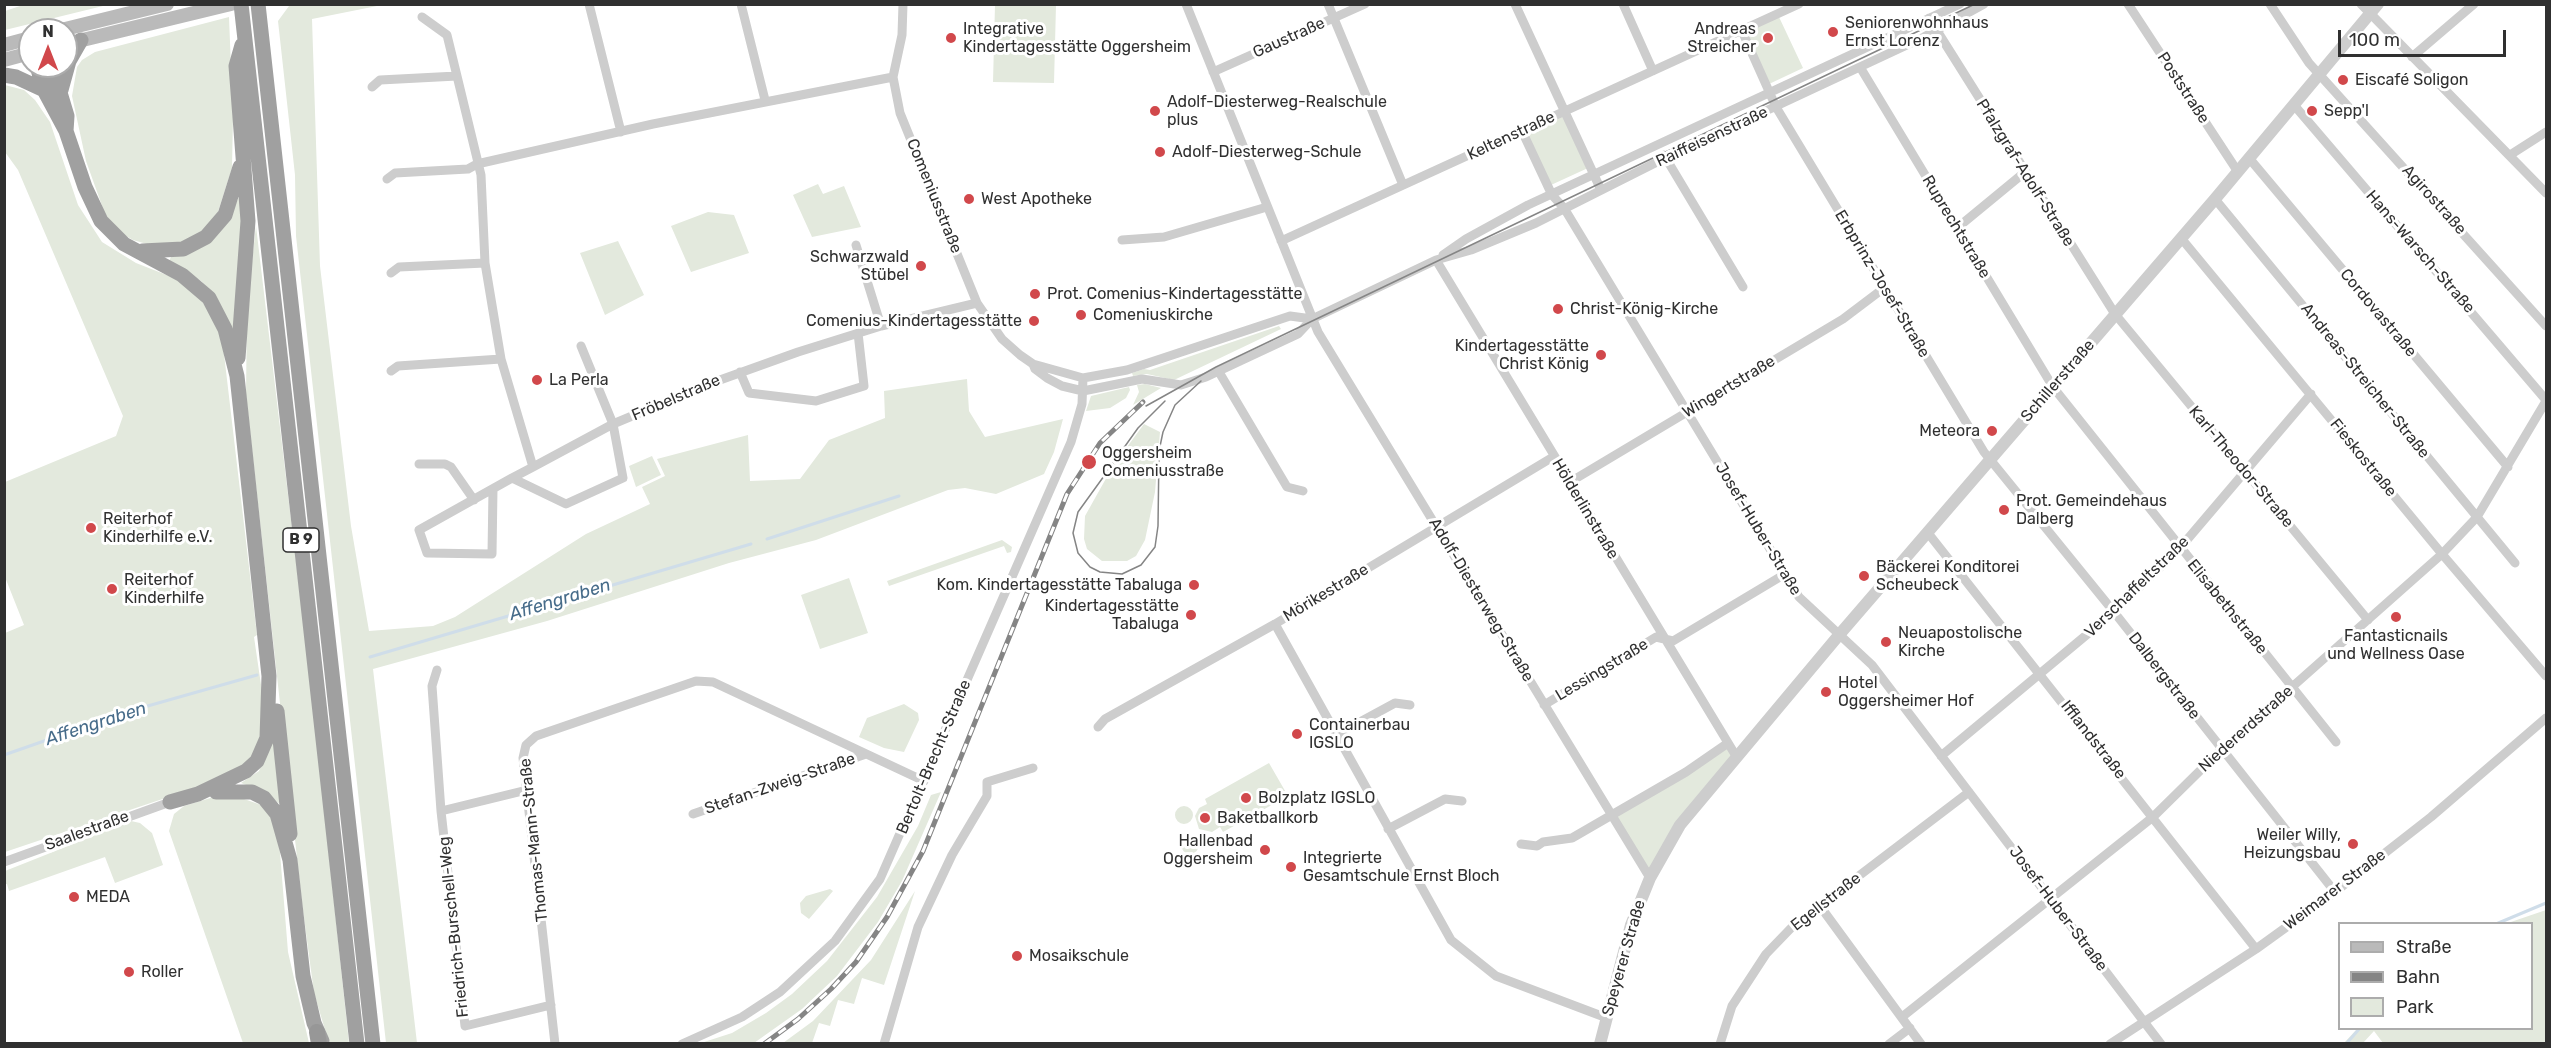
<!DOCTYPE html>
<meta charset="utf-8">
<style>
body{margin:0}
#map{position:relative;width:2551px;height:1048px;overflow:hidden;background:#fff;font-family:Rubik,sans-serif}
canvas{display:block}
.frame{position:absolute;inset:0;border:6px solid #303030;pointer-events:none}
.legend{position:absolute;left:2338px;top:922px;width:195px;height:108px;box-sizing:border-box;background:#fff;border:2px solid #acacac;margin:0;padding:8px 10px;list-style:none;font-size:18px;color:#303030}
.legend li{display:flex;align-items:center;gap:12px;height:30px}
.legend b{width:30px;border:2px solid #acacac}
.north{position:absolute;left:18px;top:18px;width:60px;height:60px;box-sizing:border-box;background:#fff;border:2px solid #acacac;border-radius:50%;rotate:0deg;font-size:16px;font-weight:700;line-height:24px;text-align:center;color:#303030}
.north::after{content:'';display:block;margin:auto;width:21px;height:27px;background:#d1484b;clip-path:polygon(50% 0,100% 100%,50% 72%,0 100%)}
.scale{position:absolute;left:2338px;top:30px;width:168px;height:27px;box-sizing:border-box;border:3px solid #303030;border-top:0;padding-left:8px;font-size:18px;line-height:21px;white-space:nowrap;color:#303030;-webkit-text-stroke:4px #fff;paint-order:stroke}
</style>
<div id="map">
<canvas width="2551" height="1048"></canvas>
<div class="frame"></div>
<ul class="legend">
<li><b style="height:8px;background:#bababa"></b>Straße</li>
<li><b style="height:8px;background:#858585"></b>Bahn</li>
<li><b style="height:16px;background:#e3e9dd"></b>Park</li>
</ul>
<div class="north">N</div>
<div class="scale">100 m</div>
</div>
<script>
const g = document.querySelector('canvas').getContext('2d');
g.lineJoin = 'round';
function paint(path, color) { g.fillStyle = color; g.fill(path, 'evenodd'); }
const poly = rows => new Path2D(rows.map(r => 'M' + r).join(''));
function trace(path, color, width, dash) { g.strokeStyle = color; g.lineWidth = width; g.lineCap = dash ? 'butt' : 'round'; g.setLineDash(dash || []); g.stroke(path); }
function write(font, color, halo, rows, align = 'center') {
  g.font = font + ' Rubik,sans-serif'; g.lineWidth = 6; g.setLineDash([]); g.textBaseline = 'middle'; g.strokeStyle = halo; g.fillStyle = color; for (const [text, x, y, turn = 0] of rows) {
    g.save(); g.translate(x, y); g.rotate((+turn || 0) * Math.PI / 180); g.textAlign = isNaN(turn) ? turn : align; if (halo) g.strokeText(text, 0, 0); g.fillText(text, 0, 0); g.restore();
  }
}
paint(poly([
 [26,4,107,4,107,5,5,30,5,11],
 [294,5,382,5,312,19,320,266,351,526,369,631,433,626,455,617,586,534,650,504,642,487,665,476,657,459,748,435,750,481,800,479,829,440,885,418,884,391,967,379,969,411,985,437,1063,419,1054,452,1044,474,996,494,965,488,948,490,816,540,729,563,547,621,373,669,417,1043,386,1043,296,236,295,175,278,21,289,6],
 [995,5,1056,5,1054,83,993,82],
 [229,17,233,118,232,168,216,218,202,232,185,242,147,244,133,240,119,232,105,214,86,161,72,96,77,67,82,60,95,52],
 [1779,17,1803,68,1769,84,1746,32],
 [5,85,24,90,35,100,50,122,78,205,102,242,136,263,177,279,194,292,206,306,222,337,257,635,254,637,266,719,252,762,222,779,5,852,5,633,24,625,5,577,5,482,116,436,123,416,18,170,5,152],
 [1563,116,1588,168,1551,185,1527,133],
 [818,184,823,194,844,186,861,227,812,237,793,195],
 [239,197,244,229,235,334,212,292,201,281,169,261,171,257,227,222],
 [708,212,734,215,749,253,691,272,671,226],
 [256,226,312,696,349,1043,330,1043,326,1033,314,993,302,903,246,395,247,306],
 [618,241,644,295,605,315,580,253],
 [1279,326,1281,329,1174,380,1147,374,1133,376,1132,373,1144,369,1150,370],
 [1145,384,1161,388,1133,405,1139,392,1137,385],
 [1129,387,1130,390,1126,398,1110,408,1086,411,1091,396],
 [1144,424,1160,432,1155,492,1145,540,1136,556,1127,561,1102,561,1087,549,1084,539,1085,516,1113,466],
 [652,456,661,475,636,487,629,466],
 [1002,540,1012,547,1011,552,1007,553,1004,546,889,586,887,581],
 [849,578,868,633,820,649,801,595],
 [904,704,918,713,919,720,904,752,884,748,859,737,867,718],
 [273,736,281,805,265,792,241,783,259,771],
 [1727,748,1732,756,1650,872,1616,817],
 [1269,763,1288,796,1223,832,1220,827,1212,832,1199,829,1195,816,1199,808,1207,804,1205,799],
 [941,792,902,881,878,922,837,976,802,1009,754,1043,701,1043,732,1033,766,1013,792,994,827,961,877,897,918,826,931,795],
 [227,793,264,806,278,828,288,952,309,1043,243,1043,169,831,174,814,184,806],
 '1175 815a9 9 0 1 1 18 0a9 9 0 1 1-18 0Z',
 [131,821,140,823,152,833,163,865,115,883,105,857,9,891,7,884,5,884,5,871],
 '1181 845a9 9 0 1 1 18 0a9 9 0 1 1-18 0Z',
 [830,889,833,891,809,919,801,913,800,903,806,896],
 [915,891,884,985,862,978,854,1004,838,1000,830,1026,819,1023,812,1043,783,1043,813,1021,871,960],
 [2546,910,2546,1043,2383,1043,2374,1031,2363,1043,2344,1043,2357,1029,2532,1028,2532,924,2508,923]
]), '#e3e9dd');
trace(poly([
 [767,539,899,496],
 [370,657,751,544],
 [4,755,130,711,257,675],
 [2496,924,2546,903],
 [2346,1044,2360,1028]
]), '#cfdde9', 3);
trace(poly([
 [589,4,621,132],
 [741,4,765,100],
 [903,4,902,35,893,77,900,113,977,303,1002,339,1020,355,1033,364,1083,378,1127,370,1290,316,1312,319],
 [1186,4,1318,332,1650,878],
 [1328,4,1403,185],
 [1515,4,1601,190],
 [1623,4,1653,71],
 [2128,4,2238,172],
 [2270,4,2309,63,2546,326],
 [2361,4,2546,193],
 [422,17,447,35,457,76,481,175,485,263,501,359,533,467],
 [1929,18,2115,314,2368,620],
 [1742,31,1776,107,1984,452,2114,612,2335,892],
 [2412,57,2474,4],
 [1860,67,2053,387,2336,742],
 [1213,72,1365,4],
 [372,87,380,80,457,76],
 [2294,105,2546,400],
 [1522,131,1552,195,1564,208,1799,597,1872,665,2161,1044],
 [1664,155,1743,287],
 [2510,155,2546,132],
 [2249,158,2508,467],
 [387,179,395,173,468,169,477,164,653,124,893,77],
 [2215,199,2515,563],
 [1957,228,2025,172],
 [2181,238,2442,554,2546,676],
 [1122,240,1164,237,1267,207],
 [1281,241,1799,4],
 [856,245,881,326],
 [1443,255,1466,239,1528,205,1960,4],
 [1436,260,1736,756],
 [391,273,399,267,485,263],
 [1033,364,1035,369,1047,378,1062,386,1083,391,1142,379,1181,385,1206,377,1298,334,1312,319,1331,310,1436,260,1471,250,1536,223,1665,158,1924,37,1984,4],
 [391,371,398,366,501,359],
 [740,372,749,393,816,401,864,386,858,333],
 [1219,372,1287,487,1303,491],
 [419,464,445,464,451,467,474,500],
 [512,478,566,504,623,478,613,424,581,346],
 [1570,482,1843,319,1884,288],
 [493,489,492,554,427,553,419,530,512,478,533,467,613,424,706,385,798,352,881,326,977,303],
 [1928,533,2256,949],
 [1275,624,1451,940,1496,976,1607,1018],
 [437,670,432,686,441,811,465,1026,551,1005],
 [1544,705,1656,637,1673,641,1785,574],
 [1098,727,1105,719,1275,624,1553,457],
 [1336,735,1395,703,1410,705],
 [1941,756,2114,612,2180,548,2311,394],
 [441,811,527,790],
 [693,814,866,754],
 [1388,829,1445,799,1462,801],
 [1521,844,1537,846,1543,842,1572,838,1686,772,1728,743],
 [4,862,170,802],
 [1820,906,1921,1044],
 [1902,1017,2153,817,2221,750,2442,554,2477,517,2546,401],
 [555,1044,523,758,526,745,536,736,696,681,713,682,924,781],
 [682,1044,742,1017,780,992,835,941,880,879,1071,442,1082,404,1083,378],
 [884,1044,918,927,952,855,987,796,987,782,1033,768],
 [1720,1044,1732,1006,1766,954,1793,926,1969,792],
 [1889,1044,1910,1028],
 [2110,1044,2256,949,2335,892,2431,817,2546,718]
]), '#cdcdcd', 9);
trace(poly([
 [1600,1044,1631,925,1650,878,1680,825,1839,635,2215,199,2378,4]
]), '#cdcdcd', 12);
trace(poly([
 [61,30,167,4],
 [66,44,231,4],
 [4,45,30,38],
 [4,60,30,53]
]), '#bababa', 14);
trace(poly([
 [241,4,357,1044],
 [258,4,373,1044],
 [37,66,44,90,66,131,85,187,101,221,124,244,182,275,209,298,225,329,237,376,269,676,267,738,257,761,246,771,198,794,170,802],
 [52,66,67,116,66,131],
 [4,75,16,77,44,90],
 [61,90,69,61,81,40],
 [142,251,183,249,206,237,225,215,240,167],
 [238,358,248,221,236,66,242,45],
 [277,711,290,834],
 [216,792,252,792,264,798,277,814,290,860,303,976,314,1023,322,1041]
]), '#a0a0a0', 15);
trace(poly([
 [317,1032,319,1044]
]), '#979797', 16);
trace(poly([
 [1146,406,1216,367,1975,4],
 [1112,465,1078,512,1073,533,1078,553,1090,567,1100,572,1122,574,1141,565,1155,547,1158,526,1159,451,1163,432,1175,405,1201,381],
 [1108,470,1138,428,1165,401]
]), '#858585', 1.5);
const rail = poly([
 [764,1044,798,1019,831,989,856,962,887,917,923,851,1067,494,1100,443,1143,402]
]);
trace(rail, '#858585', 5);
trace(rail, '#fff', 3, [9]);
for (const [x, y, r, color] of [
 [1833,32,6,"#d1484b"],
 [951,38,6,"#d1484b"],
 [1768,38,6,"#d1484b"],
 [2343,80,6,"#d1484b"],
 [1155,111,6,"#d1484b"],
 [2312,111,6,"#d1484b"],
 [1160,152,6,"#d1484b"],
 [969,199,6,"#d1484b"],
 [921,266,6,"#d1484b"],
 [1035,294,6,"#d1484b"],
 [1558,309,6,"#d1484b"],
 [1081,315,6,"#d1484b"],
 [1034,321,6,"#d1484b"],
 [1601,355,6,"#d1484b"],
 [537,380,6,"#d1484b"],
 [1992,431,6,"#d1484b"],
 [1089,462,8,"#d1484b"],
 [2004,510,6,"#d1484b"],
 [91,528,6,"#d1484b"],
 [1864,576,6,"#d1484b"],
 [1194,585,6,"#d1484b"],
 [112,589,6,"#d1484b"],
 [1191,615,6,"#d1484b"],
 [2396,617,6,"#d1484b"],
 [1886,642,6,"#d1484b"],
 [1826,692,6,"#d1484b"],
 [1297,734,6,"#d1484b"],
 [1246,798,6,"#d1484b"],
 [1205,818,6,"#d1484b"],
 [2353,844,6,"#d1484b"],
 [1265,850,6,"#d1484b"],
 [1291,867,6,"#d1484b"],
 [74,897,6,"#d1484b"],
 [1017,956,6,"#d1484b"],
 [129,972,6,"#d1484b"]
]) { const dot = new Path2D(); dot.arc(x, y, r, 0, 2 * Math.PI); g.fillStyle = color; g.fill(dot); trace(dot, '#fff', 2); }
for (const [x, y, w] of [
 [301,540,36]
]) { const box = new Path2D(); box.roundRect(x - w / 2, y - 12, w, 24, 4.5); g.fillStyle = '#fff'; g.fill(box); trace(box, '#303030', 1.5); }
write('bold 15px', '#303030', null, [
 ["B 9",301,540]
]);
write('16px', '#303030', '#fff', [
 ["Seniorenwohnhaus",1845,23],
 ["Ernst Lorenz",1845,41],
 ["Integrative",963,29],
 ["Kindertagesstätte Oggersheim",963,47],
 ["Andreas",1756,29,"right"],
 ["Streicher",1756,47,"right"],
 ["Eiscafé Soligon",2355,80],
 ["Adolf-Diesterweg-Realschule",1167,102],
 ["plus",1167,120],
 ["Sepp'l",2324,111],
 ["Adolf-Diesterweg-Schule",1172,152],
 ["West Apotheke",981,199],
 ["Schwarzwald",909,257,"right"],
 ["Stübel",909,275,"right"],
 ["Prot. Comenius-Kindertagesstätte",1047,294],
 ["Christ-König-Kirche",1570,309],
 ["Comeniuskirche",1093,315],
 ["Comenius-Kindertagesstätte",1022,321,"right"],
 ["Kindertagesstätte",1589,346,"right"],
 ["Christ König",1589,364,"right"],
 ["La Perla",549,380],
 ["Meteora",1980,431,"right"],
 ["Oggersheim",1102,453],
 ["Comeniusstraße",1102,471],
 ["Prot. Gemeindehaus",2016,501],
 ["Dalberg",2016,519],
 ["Reiterhof",103,519],
 ["Kinderhilfe e.V.",103,537],
 ["Bäckerei Konditorei",1876,567],
 ["Scheubeck",1876,585],
 ["Reiterhof",124,580],
 ["Kinderhilfe",124,598],
 ["Kom. Kindertagesstätte Tabaluga",1182,585,"right"],
 ["Kindertagesstätte",1179,606,"right"],
 ["Tabaluga",1179,624,"right"],
 ["Neuapostolische",1898,633],
 ["Kirche",1898,651],
 ["Fantasticnails",2396,636,"center"],
 ["und Wellness Oase",2396,654,"center"],
 ["Hotel",1838,683],
 ["Oggersheimer Hof",1838,701],
 ["Containerbau",1309,725],
 ["IGSLO",1309,743],
 ["Bolzplatz IGSLO",1258,798],
 ["Baketballkorb",1217,818],
 ["Weiler Willy,",2341,835,"right"],
 ["Heizungsbau",2341,853,"right"],
 ["Hallenbad",1253,841,"right"],
 ["Oggersheim",1253,859,"right"],
 ["Integrierte",1303,858],
 ["Gesamtschule Ernst Bloch",1303,876],
 ["MEDA",86,897],
 ["Mosaikschule",1029,956],
 ["Roller",141,972]
], 'left');
write('16px', '#303030', '#fff', [
 ["Gaustraße",1289,38,-24],
 ["Poststraße",2183,88,57],
 ["Keltenstraße",1511,136,-25],
 ["Raiffeisenstraße",1712,137,-25],
 ["Pfalzgraf-Adolf-Straße",2025,173,58],
 ["Comeniusstraße",934,196,68],
 ["Agirostraße",2434,200,48],
 ["Ruprechtstraße",1956,227,59],
 ["Hans-Warsch-Straße",2420,252,49],
 ["Erbprinz-Josef-Straße",1882,284,59],
 ["Cordovastraße",2378,313,50],
 ["Schillerstraße",2058,381,-49],
 ["Andreas-Streicher-Straße",2365,381,51],
 ["Wingertstraße",1729,387,-31],
 ["Fröbelstraße",676,398,-23],
 ["Fieskostraße",2363,458,51],
 ["Karl-Theodor-Straße",2241,467,50],
 ["Hölderlinstraße",1585,509,59],
 ["Josef-Huber-Straße",1758,529,59],
 ["Verschaffeltstraße",2137,587,-44],
 ["Mörikestraße",1326,593,-31],
 ["Adolf-Diesterweg-Straße",1481,600,59],
 ["Elisabethstraße",2227,607,51],
 ["Lessingstraße",1602,670,-31],
 ["Dalbergstraße",2164,676,52],
 ["Niedererdstraße",2246,729,-42],
 ["Ifflandstraße",2093,740,52],
 ["Bertolt-Brecht-Straße",934,757,-67],
 ["Stefan-Zweig-Straße",780,784,-19],
 ["Saalestraße",87,831,-20],
 ["Thomas-Mann-Straße",534,840,-96],
 ["Weimarer Straße",2335,890,-37],
 ["Egellstraße",1826,902,-38],
 ["Josef-Huber-Straße",2058,909,53],
 ["Friedrich-Burschell-Weg",454,927,-96],
 ["Speyerer Straße",1624,958,-74]
]);
write('italic 18px', '#476c8a', '#fff', [
 ["Affengraben",560,600,-17],
 ["Affengraben",96,724,-18]
]);
</script>
